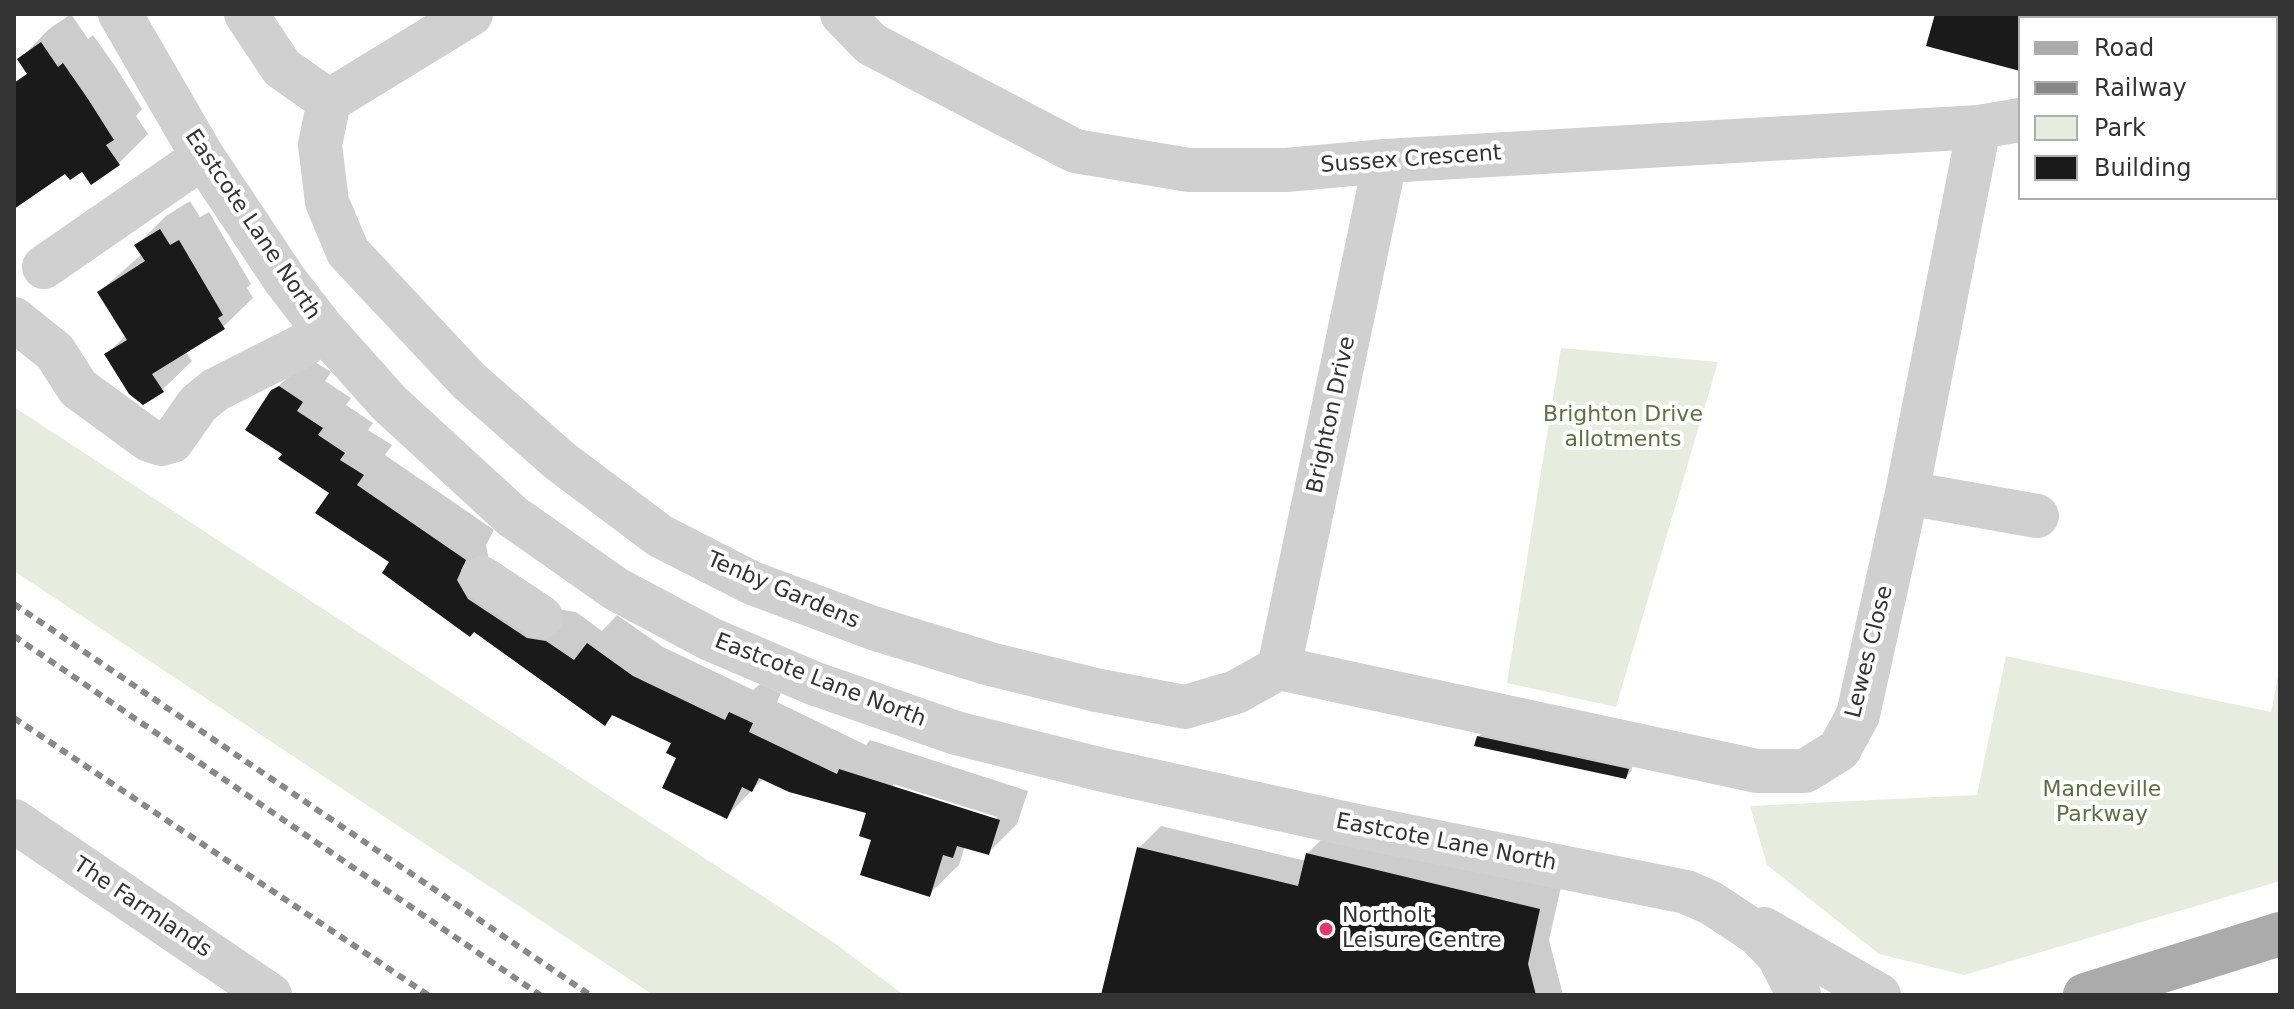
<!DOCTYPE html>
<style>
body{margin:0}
#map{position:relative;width:2294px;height:1009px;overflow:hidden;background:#fff;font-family:"DejaVu Sans",sans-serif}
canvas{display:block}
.frame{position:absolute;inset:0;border:16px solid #333;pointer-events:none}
.legend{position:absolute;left:2018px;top:16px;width:260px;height:184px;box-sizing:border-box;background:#fff;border:2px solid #adadad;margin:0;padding:10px 14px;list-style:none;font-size:24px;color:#333}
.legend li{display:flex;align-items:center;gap:16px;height:40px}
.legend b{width:40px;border:2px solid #adadad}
</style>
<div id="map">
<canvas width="2294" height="1009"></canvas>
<div class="frame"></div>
<ul class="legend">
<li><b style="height:10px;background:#ababab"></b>Road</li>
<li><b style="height:10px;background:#888"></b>Railway</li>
<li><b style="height:22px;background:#e8ecde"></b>Park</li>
<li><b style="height:22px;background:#1a1a1a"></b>Building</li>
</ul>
</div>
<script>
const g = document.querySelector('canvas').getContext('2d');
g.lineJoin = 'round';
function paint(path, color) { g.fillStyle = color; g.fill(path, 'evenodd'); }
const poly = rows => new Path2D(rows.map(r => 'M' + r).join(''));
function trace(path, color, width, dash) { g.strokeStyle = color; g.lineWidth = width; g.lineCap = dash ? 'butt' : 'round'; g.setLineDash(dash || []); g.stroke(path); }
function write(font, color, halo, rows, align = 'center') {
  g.font = font + ' "DejaVu Sans",sans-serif'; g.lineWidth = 8; g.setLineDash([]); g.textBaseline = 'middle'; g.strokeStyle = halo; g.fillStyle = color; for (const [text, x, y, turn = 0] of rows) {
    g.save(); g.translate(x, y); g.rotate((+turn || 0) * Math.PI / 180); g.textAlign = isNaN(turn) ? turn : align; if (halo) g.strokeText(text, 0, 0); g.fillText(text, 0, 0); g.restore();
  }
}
paint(poly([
 [1561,348,1718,362,1616,707,1507,683],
 [14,407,833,942,904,995,653,995,14,571],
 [2006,656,2271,712,2280,667,2280,881,1964,975,1879,954,1767,865,1750,806,1977,795]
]), '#e8ecde');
paint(poly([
 [71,14,88,39,93,35,117,69,142,109,136,116,148,134,119,163,66,171,14,207,14,83,29,72,20,59,49,29],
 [1937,14,2125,14,2124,18,2020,18,2020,69],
 [190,201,200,217,209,212,251,284,247,288,253,298,223,327,185,351,192,361,162,390,106,355,126,335,99,292,142,254,137,245,166,216],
 [309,358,331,372,325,381,351,398,346,405,373,423,368,430,392,445,385,455,494,530,486,545,489,560,557,609,576,612,602,631,617,615,663,647,753,690,760,684,781,693,777,702,866,745,870,740,1028,791,1017,824,988,853,965,846,959,865,929,894,874,838,868,812,764,778,726,817,679,757,674,742,614,714,605,723,392,562,331,493,284,453,273,391],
 [893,784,997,817,996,821,893,788],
 [1484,732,1633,764,1631,772,1626,777,1478,737],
 [1161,826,1306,861,1307,854,1330,831,1561,887,1549,940,1563,995,1104,995,1139,848]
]), '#0003');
paint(poly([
 [1935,14,2020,14,2020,71,1926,46],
 [41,42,58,67,63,63,88,99,114,140,106,145,120,165,91,185,82,172,70,180,65,174,14,209,14,83,27,74,17,59],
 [160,229,170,245,179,240,223,315,218,318,225,329,152,374,164,392,143,405,129,394,104,354,127,340,97,292,145,261,134,245],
 [279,386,303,402,297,411,323,428,318,435,345,453,340,460,364,475,357,485,466,560,457,580,468,599,527,638,546,641,574,660,587,643,633,676,725,720,729,712,753,723,749,732,837,774,839,769,1000,820,989,855,957,846,953,858,943,855,930,897,860,875,871,840,859,836,866,813,789,792,759,778,752,792,742,787,727,819,662,788,676,758,666,753,671,743,612,715,605,726,474,632,470,637,382,573,389,562,315,513,329,493,278,459,282,454,245,430,271,390],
 [1477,736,1629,769,1626,779,1474,746],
 [1137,847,1298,886,1306,853,1540,909,1528,964,1536,995,1101,995]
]), '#1a1a1a');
trace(poly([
 [120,14,203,157,285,280,322,328,389,403,512,516,616,589,710,639,813,683,956,733,1103,770,1357,826,1686,892,1711,903,1758,934,1778,955,1799,995],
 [246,14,282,68,329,101],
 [842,14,871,44,1075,151,1189,170,1286,170,1385,161,1979,127,2020,120],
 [2229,18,2230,14],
 [329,101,320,145,327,202,348,252,469,381,560,461,660,536,752,583,873,628,990,664,1096,690,1185,707,1236,692,1279,668],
 [329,101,471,14],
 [44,267,203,157],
 [14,319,55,352,78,388,149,440,161,444,172,441,198,404,215,390,304,345,322,328],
 [1907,493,2037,516],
 [482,578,541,617],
 [1279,668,1757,771,1805,771,1839,750,1858,715,1907,493,1979,127],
 [1279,668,1385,161],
 [14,821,270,995],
 [1764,929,1879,995]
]), '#d0d0d0', 44);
trace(poly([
 [2085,995,2280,934]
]), '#ababab', 44);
trace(poly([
 [14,604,590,995],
 [14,636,540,995],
 [14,718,428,995]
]), '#888', 6, [8, 6]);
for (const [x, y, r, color] of [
 [1326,929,8,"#e83666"]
]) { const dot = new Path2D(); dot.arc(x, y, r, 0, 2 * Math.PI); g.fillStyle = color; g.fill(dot); trace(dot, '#fff', 3); }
write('22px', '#333', '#fff', [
 ["Sussex Crescent",1411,160,-4],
 ["Eastcote Lane North",252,225,56],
 ["Brighton Drive",1332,415,-78],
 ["Tenby Gardens",783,591,23],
 ["Lewes Close",1870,652,-76],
 ["Eastcote Lane North",820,681,21],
 ["Eastcote Lane North",1446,843,11],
 ["The Farmlands",142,908,34]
]);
write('22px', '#5f703e', '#fff', [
 ["Brighton Drive",1623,415],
 ["allotments",1623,440],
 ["Mandeville",2102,790],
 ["Parkway",2102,815]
]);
write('22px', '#333', '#fff', [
 ["Northolt",1342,916],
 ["Leisure Centre",1342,941]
], 'left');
</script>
